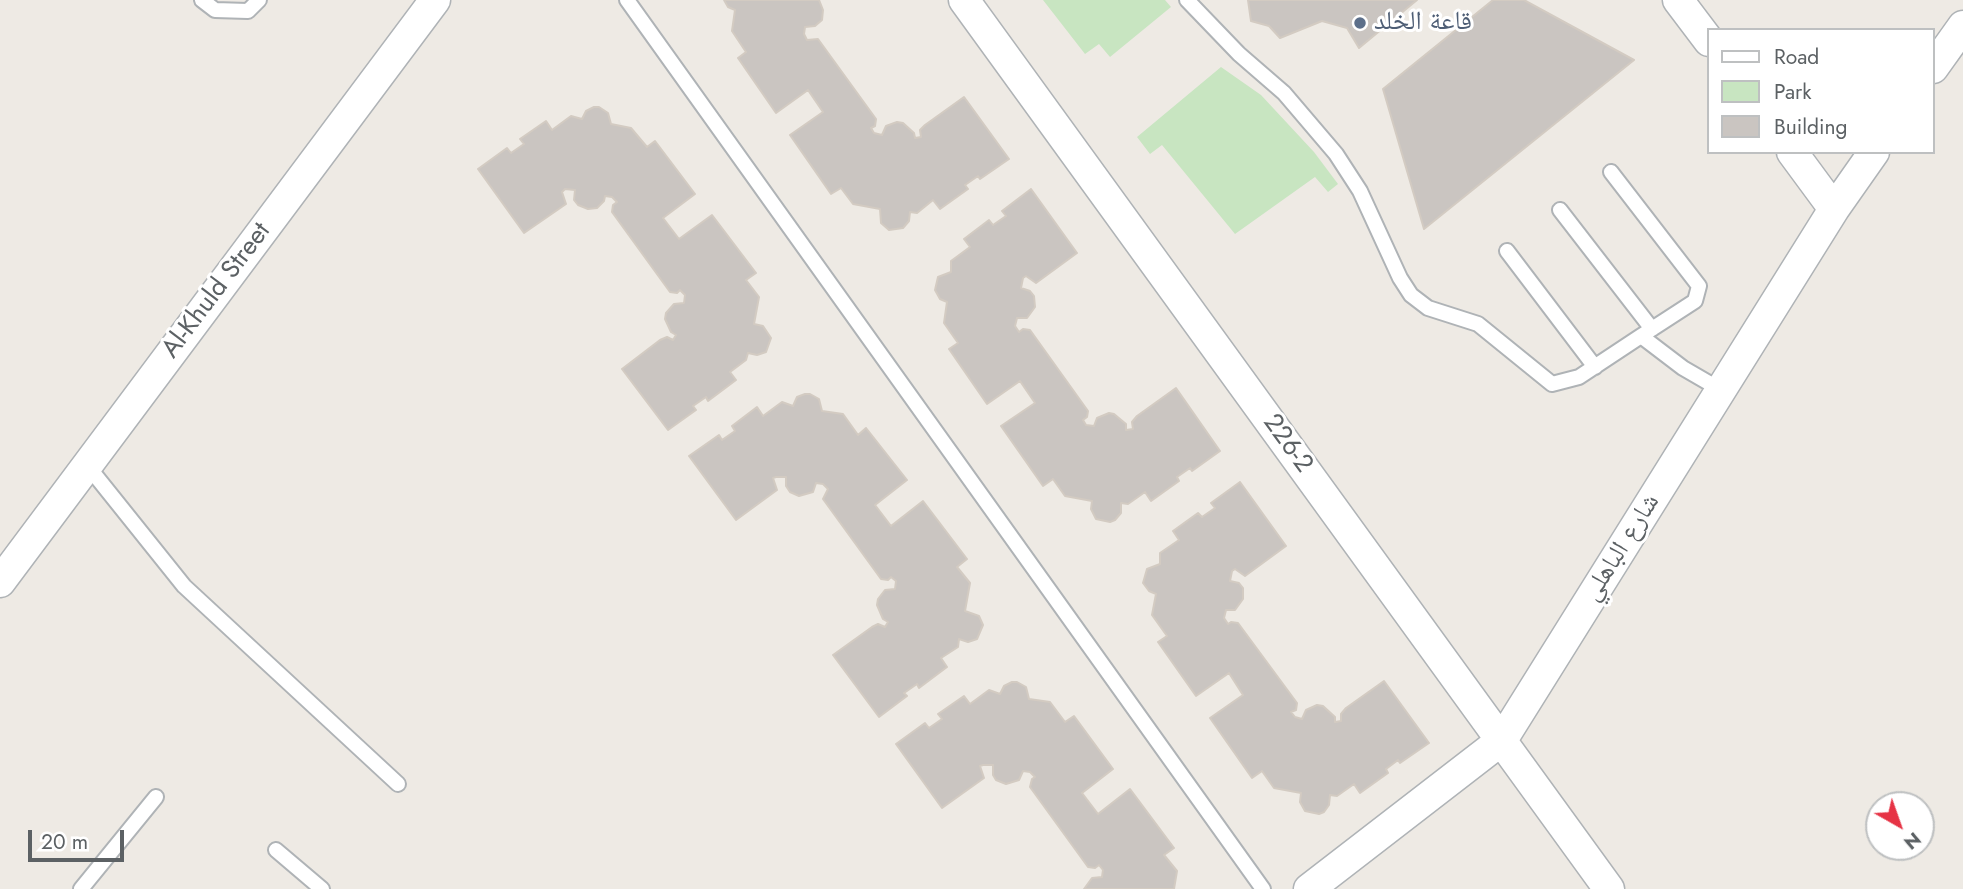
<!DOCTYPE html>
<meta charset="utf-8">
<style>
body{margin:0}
#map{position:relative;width:1963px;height:889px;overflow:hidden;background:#eeeae4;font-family:Jost,sans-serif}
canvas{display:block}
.legend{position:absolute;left:1707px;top:28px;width:228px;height:126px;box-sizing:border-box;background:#fff;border:2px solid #bec0c1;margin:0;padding:9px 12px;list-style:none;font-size:21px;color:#5c6164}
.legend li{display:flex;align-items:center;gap:14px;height:35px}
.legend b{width:35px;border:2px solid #bec0c1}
.north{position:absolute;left:1865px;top:791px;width:70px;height:70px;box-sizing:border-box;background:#fff;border:2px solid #bec0c1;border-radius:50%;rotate:140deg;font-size:19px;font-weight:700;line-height:28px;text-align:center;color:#5c6164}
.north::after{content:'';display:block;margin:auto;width:24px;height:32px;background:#e63345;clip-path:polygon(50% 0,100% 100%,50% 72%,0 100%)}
.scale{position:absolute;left:28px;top:830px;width:96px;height:32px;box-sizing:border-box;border:4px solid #5c6164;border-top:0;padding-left:9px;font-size:21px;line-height:24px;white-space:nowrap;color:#5c6164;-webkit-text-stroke:5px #fff;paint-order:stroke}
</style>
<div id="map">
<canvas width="1963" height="889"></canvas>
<ul class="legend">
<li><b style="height:9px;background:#fff"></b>Road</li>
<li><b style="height:19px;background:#c8e5c1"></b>Park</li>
<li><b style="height:19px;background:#cac5c1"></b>Building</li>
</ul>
<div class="north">N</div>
<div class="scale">20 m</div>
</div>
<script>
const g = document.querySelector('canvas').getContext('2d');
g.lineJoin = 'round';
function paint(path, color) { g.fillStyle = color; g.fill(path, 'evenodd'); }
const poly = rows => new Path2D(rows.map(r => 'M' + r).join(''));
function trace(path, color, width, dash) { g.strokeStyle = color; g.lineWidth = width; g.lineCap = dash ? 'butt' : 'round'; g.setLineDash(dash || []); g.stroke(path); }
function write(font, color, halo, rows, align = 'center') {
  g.font = font + ' Jost,"Noto Naskh Arabic",sans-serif'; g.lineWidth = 6; g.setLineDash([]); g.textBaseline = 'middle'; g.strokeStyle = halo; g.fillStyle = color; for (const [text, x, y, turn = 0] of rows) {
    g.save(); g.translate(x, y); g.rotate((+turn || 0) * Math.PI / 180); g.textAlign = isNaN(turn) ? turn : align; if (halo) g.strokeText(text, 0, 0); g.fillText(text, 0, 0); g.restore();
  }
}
paint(poly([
 [1043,0,1165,0,1171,7,1110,57,1099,44,1085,54],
 [1221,67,1261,95,1314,152,1338,184,1328,192,1315,177,1235,234,1162,145,1150,154,1137,137]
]), '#c8e5c1');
const building = poly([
 [724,0,819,0,823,10,822,20,815,26,805,27,804,34,807,40,818,39,876,119,875,126,871,128,874,133,882,135,886,126,897,122,903,123,914,133,915,138,921,137,920,130,925,125,964,97,1009,159,980,179,978,176,965,185,968,189,940,209,933,200,917,213,910,212,909,221,903,228,889,230,881,223,880,209,853,204,841,188,831,194,790,135,823,112,808,90,776,113,738,58,746,52,732,31,735,10,728,7,724,0],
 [1248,0,1417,0,1359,48,1347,28,1322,21,1280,38,1269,26,1251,21,1248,0],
 [1493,0,1524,0,1634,60,1424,229,1383,89,1493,0],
 [594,107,599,107,608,113,611,124,631,128,647,147,655,141,695,194,663,218,679,239,712,215,756,273,746,280,759,297,754,324,763,326,771,338,766,352,757,355,748,353,746,360,730,372,736,380,708,401,706,397,693,406,696,410,668,430,622,369,660,340,667,337,673,340,676,335,671,332,665,319,666,313,674,304,684,303,685,295,680,290,677,293,670,292,612,212,613,205,617,202,612,197,605,196,604,201,597,208,588,209,578,205,574,200,575,190,565,189,562,192,566,204,524,233,478,169,507,148,511,153,524,144,520,139,546,121,552,130,571,116,582,119,586,111,594,107],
 [1031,189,1077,253,1036,283,1026,276,1023,278,1021,288,1030,291,1034,296,1035,307,1027,318,1017,318,1015,326,1019,332,1023,329,1030,330,1088,411,1087,417,1083,420,1086,425,1094,426,1097,418,1109,413,1114,414,1126,424,1126,430,1133,429,1132,422,1137,416,1176,388,1220,451,1192,471,1190,468,1177,477,1179,481,1151,501,1145,492,1128,504,1121,503,1121,513,1115,520,1110,522,1096,519,1091,509,1092,501,1065,496,1053,479,1043,486,1001,426,1035,403,1020,381,987,404,949,349,958,343,944,323,947,302,940,299,935,290,938,277,951,272,951,261,970,247,964,239,989,220,993,225,1006,216,1002,211,1031,189],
 [805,394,810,394,819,399,822,411,843,414,858,435,866,428,907,480,875,505,891,526,923,501,967,559,957,567,970,583,965,611,979,616,983,625,977,639,968,642,959,639,958,647,941,658,947,667,919,688,917,684,904,693,907,696,879,717,833,655,872,627,878,624,885,627,888,622,883,619,877,605,878,599,885,590,895,589,896,581,891,577,888,580,881,579,823,499,828,489,823,484,816,483,813,492,799,496,790,492,786,486,786,477,776,477,773,478,777,490,736,520,689,456,719,435,722,440,735,431,732,426,757,407,763,416,782,402,793,406,797,397,805,394],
 [1240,482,1286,546,1245,576,1235,569,1232,571,1230,581,1239,583,1243,588,1243,599,1235,610,1226,610,1224,618,1228,624,1231,622,1238,623,1297,703,1296,710,1291,712,1295,717,1302,719,1306,710,1317,705,1323,706,1335,717,1335,722,1341,721,1341,714,1346,708,1384,681,1429,743,1400,763,1398,760,1386,769,1388,773,1360,793,1354,784,1337,796,1330,795,1329,805,1324,812,1319,814,1305,811,1300,802,1301,793,1274,788,1262,771,1252,778,1210,718,1243,695,1229,673,1196,696,1158,642,1167,636,1152,615,1156,594,1149,591,1143,583,1147,569,1160,564,1160,553,1179,540,1173,531,1198,513,1202,517,1215,508,1211,503,1240,482],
 [1012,682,1017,682,1026,687,1029,699,1050,702,1065,722,1074,716,1113,769,1082,793,1098,814,1130,789,1174,848,1164,855,1177,871,1174,889,1084,889,1092,878,1102,877,1103,870,1099,865,1095,868,1088,867,1030,787,1032,779,1035,777,1030,772,1023,771,1019,780,1006,784,996,780,993,775,993,765,983,765,980,766,984,778,942,808,896,744,925,723,929,728,942,719,938,714,964,696,970,704,989,690,1000,694,1004,686,1012,682]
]);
paint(building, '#cac5c1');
trace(building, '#d3cbc2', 2);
const service = poly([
 [202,0,215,10,248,11,259,0],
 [627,0,1263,889],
 [1187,0,1239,54,1284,93,1336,154,1360,191,1400,278,1411,295,1428,308,1478,324,1552,384,1579,377,1641,336,1683,368,1721,390],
 [1611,172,1699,286,1695,301,1641,336],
 [1560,210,1652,329],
 [1507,251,1595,367],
 [87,465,184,586,398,784],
 [276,850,322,889],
 [81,889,156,797]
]);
const minor = poly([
 [964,0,1609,889],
 [1678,0,1709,41],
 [1933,68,1963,26],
 [1792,152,1834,209],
 [0,582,435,0],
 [1309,889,1502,740,1834,209,1874,152]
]);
trace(service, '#afb3b6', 18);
trace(minor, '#afb3b6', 33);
trace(service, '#fff', 14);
trace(minor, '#fff', 30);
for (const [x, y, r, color] of [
 [1360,23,7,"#5c6f8a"]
]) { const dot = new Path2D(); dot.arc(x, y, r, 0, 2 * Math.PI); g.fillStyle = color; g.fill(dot); trace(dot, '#fff', 2.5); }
write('26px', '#4e5e75', '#fff', [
 ["قاعة الخلد",1374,23]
], 'left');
write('26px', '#5c6164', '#fff', [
 ["Al-Khuld Street",217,291,-53],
 ["226-2",1287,444,54],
 ["شارع الباهلي",1622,548,-58]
]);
</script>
